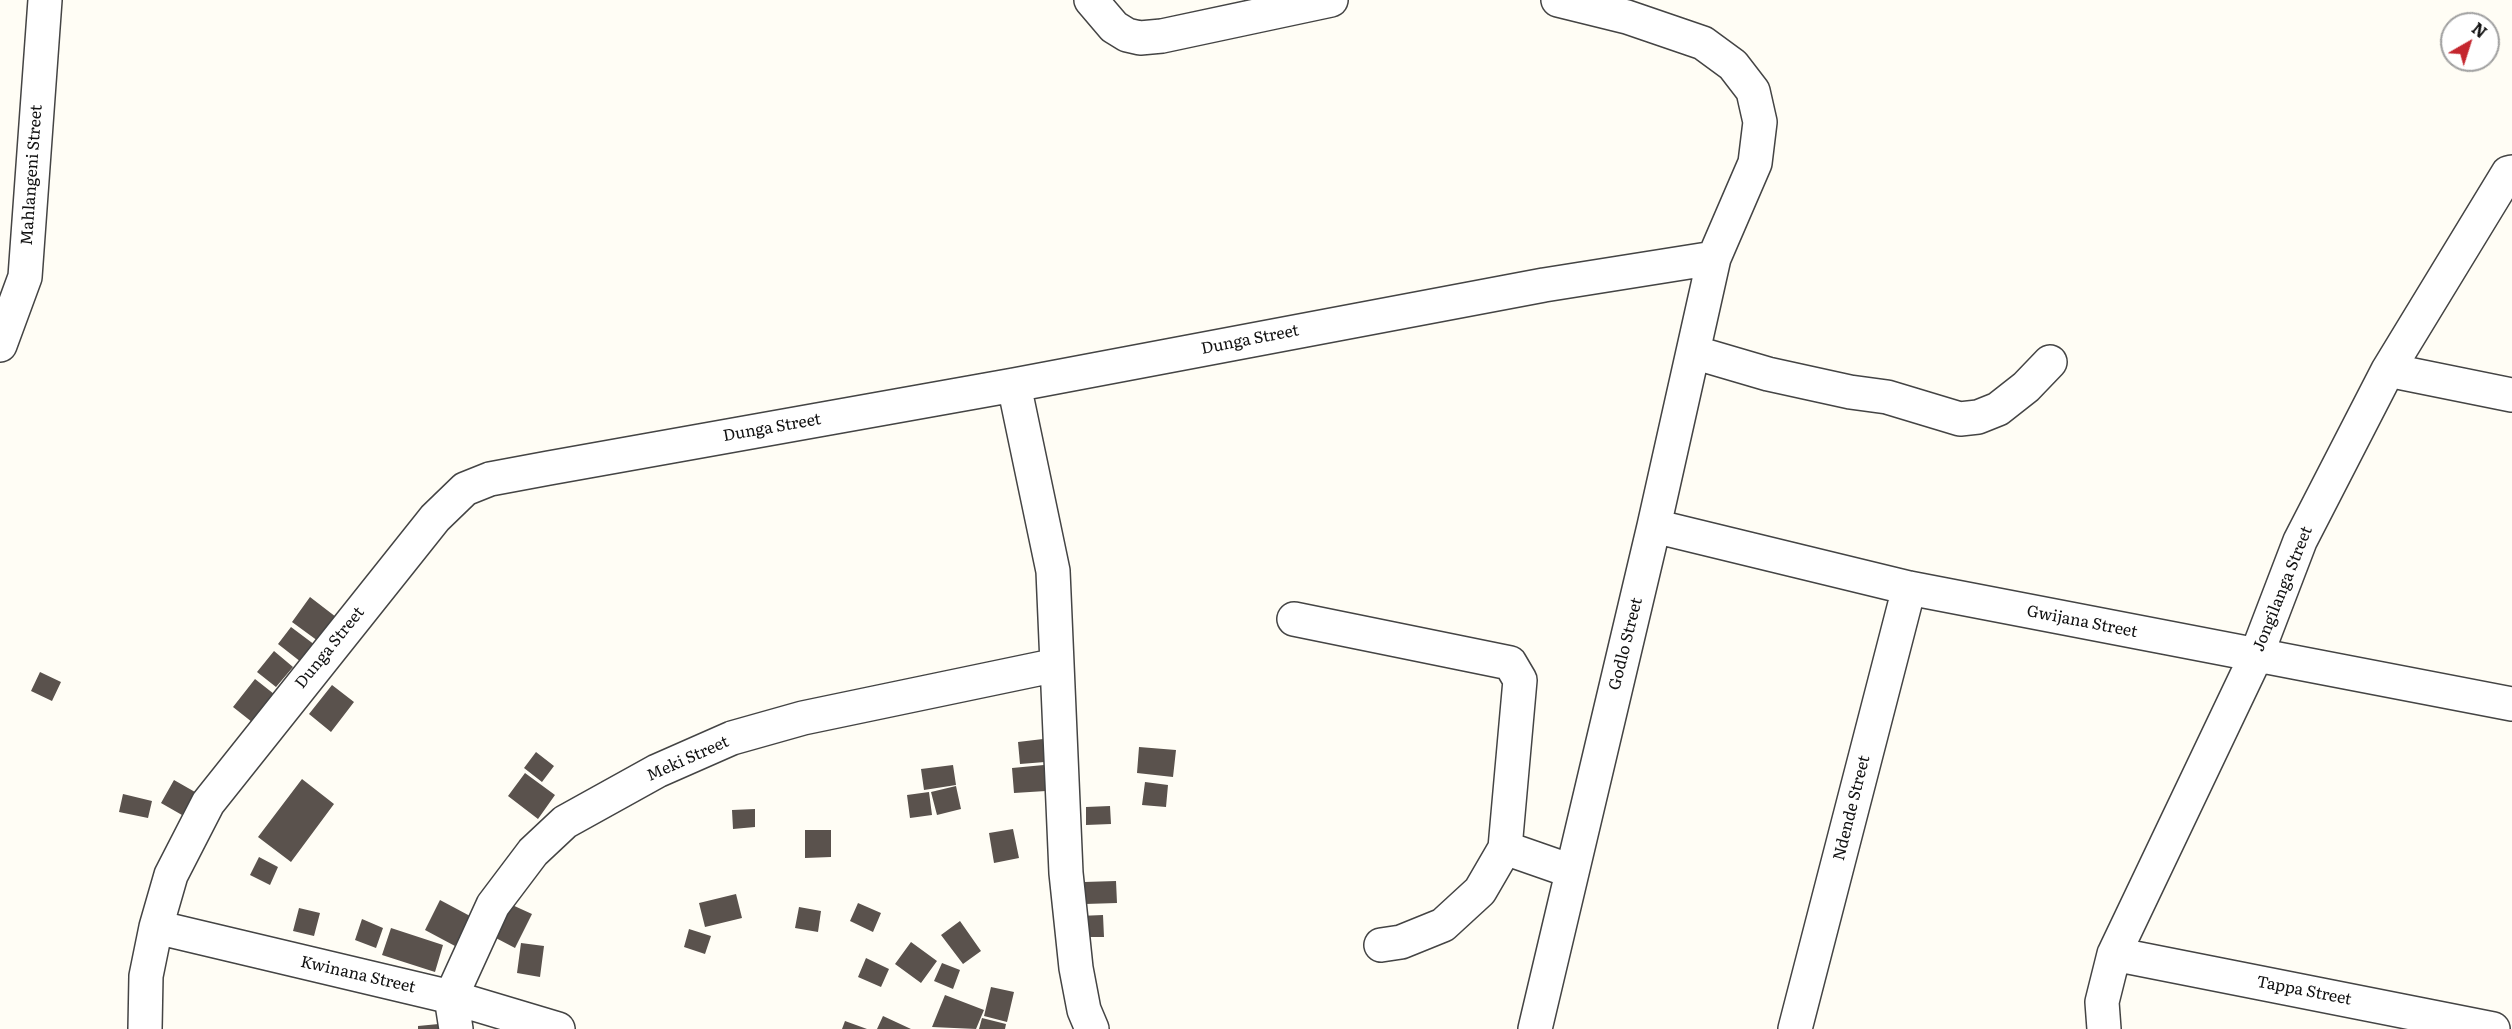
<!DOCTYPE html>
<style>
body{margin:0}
#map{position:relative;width:2512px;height:1029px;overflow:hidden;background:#fffdf5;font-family:Literata,serif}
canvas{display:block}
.north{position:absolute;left:2440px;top:12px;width:60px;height:60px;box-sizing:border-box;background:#fff;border:2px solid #a0a0a0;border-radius:50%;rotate:39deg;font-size:16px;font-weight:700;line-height:24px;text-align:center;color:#111}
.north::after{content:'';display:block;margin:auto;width:21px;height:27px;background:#c4262e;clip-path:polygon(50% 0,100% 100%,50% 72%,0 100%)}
</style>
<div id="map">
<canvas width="2512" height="1029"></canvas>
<div class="north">N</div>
</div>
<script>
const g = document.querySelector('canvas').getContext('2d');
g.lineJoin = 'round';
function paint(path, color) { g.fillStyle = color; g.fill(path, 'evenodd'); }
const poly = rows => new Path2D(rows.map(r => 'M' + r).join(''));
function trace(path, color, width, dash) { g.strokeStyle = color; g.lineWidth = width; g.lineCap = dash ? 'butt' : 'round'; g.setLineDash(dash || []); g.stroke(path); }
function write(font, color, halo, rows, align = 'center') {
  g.font = font + ' Literata,serif'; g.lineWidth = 6; g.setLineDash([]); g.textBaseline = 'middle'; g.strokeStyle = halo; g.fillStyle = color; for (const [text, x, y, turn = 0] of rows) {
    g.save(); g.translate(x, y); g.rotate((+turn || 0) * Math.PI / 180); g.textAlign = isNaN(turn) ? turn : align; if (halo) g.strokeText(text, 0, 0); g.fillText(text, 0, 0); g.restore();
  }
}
paint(poly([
 [310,597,336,617,318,641,292,622],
 [291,627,315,645,301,662,278,644],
 [274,651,293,667,276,687,257,672],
 [40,672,61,682,52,701,31,691],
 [255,679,274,694,252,722,233,707],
 [332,685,354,702,331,732,309,714],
 [1043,739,1045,762,1020,764,1018,742],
 [1139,747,1176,750,1173,777,1137,773],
 [536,752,554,766,542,782,524,768],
 [953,765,956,785,924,790,921,769],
 [1044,765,1046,791,1014,793,1012,768],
 [525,773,555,795,538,819,508,796],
 [302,779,334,804,291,862,258,837],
 [174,780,195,792,182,815,161,803],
 [1145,782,1168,785,1166,807,1142,805],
 [956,786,961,809,937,815,931,792],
 [929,792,932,815,910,818,907,795],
 [123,794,152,801,148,818,119,812],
 [1110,806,1111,824,1086,825,1086,807],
 [755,809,755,827,733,829,732,810],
 [1013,829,1019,858,994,863,989,833],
 [805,830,831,830,831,857,805,858],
 [259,857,278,867,270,885,250,875],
 [1116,881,1117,903,1085,904,1084,882],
 [736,894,742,918,705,927,699,903],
 [440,900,470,916,455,946,425,930],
 [858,903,881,913,873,932,850,921],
 [510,904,532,914,515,948,494,937],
 [799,907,821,911,818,932,795,928],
 [299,908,320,913,314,936,293,931],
 [1103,915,1104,937,1079,937,1079,916],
 [362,919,383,928,376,948,355,940],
 [960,921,981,951,963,964,941,935],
 [391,928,443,945,435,972,382,955],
 [689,929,711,936,705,954,684,947],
 [911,942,937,961,921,983,895,964],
 [521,943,544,946,540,977,517,973],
 [866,958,889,969,881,987,858,977],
 [942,963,960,970,953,989,934,981],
 [991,987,1014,992,1007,1022,984,1016],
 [945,995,984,1010,976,1029,932,1027],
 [883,1016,911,1029,877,1029],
 [982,1018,1006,1024,1005,1029,979,1029],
 [845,1021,867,1029,842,1029],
 [449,1023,450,1029,418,1029,418,1026]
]), '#5a524d');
const minor = poly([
 [1091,0,1114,27,1127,35,1140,38,1162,36,1331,0],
 [0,345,25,277,45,0],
 [1693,352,1768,374,1850,392,1887,397,1960,419,1978,417,1998,409,2026,387,2050,362],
 [2388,370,2512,395],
 [1014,385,1053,571,1066,873,1076,968,1084,1010,1092,1029],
 [1654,526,1909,588,2512,704],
 [1294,619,1510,663,1520,680,1505,848,1571,871],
 [156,927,451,997,558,1029],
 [1381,945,1401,942,1443,925,1480,891,1505,848],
 [2114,954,2493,1029],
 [145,1029,146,976,156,927,171,875,208,803,435,518,465,489,490,479,549,468,1014,385,1544,285,1714,258],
 [456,1029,451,997,493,905,533,852,565,822,657,771,732,738,803,718,1057,665],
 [1535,1029,1654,526,1714,258,1755,163,1760,122,1753,91,1733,65,1703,43,1627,17,1558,0],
 [1795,1029,1909,588],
 [2104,1029,2102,1002,2114,954,2256,656,2300,541,2388,370,2508,173,2512,172]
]);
trace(minor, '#444', 36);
trace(minor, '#fff', 33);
write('16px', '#111', '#fff', [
 ["Mahlangeni Street",32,175,-86],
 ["Dunga Street",1250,340,-11],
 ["Dunga Street",772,428,-10],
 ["Jongilanga Street",2283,589,-68],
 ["Gwijana Street",2082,622,11],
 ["Godlo Street",1626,644,-76],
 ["Dunga Street",330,648,-51],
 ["Meki Street",688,759,-24],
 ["Ndende Street",1852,808,-76],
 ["Kwinana Street",358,975,13],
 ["Tappa Street",2304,991,11]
]);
</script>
